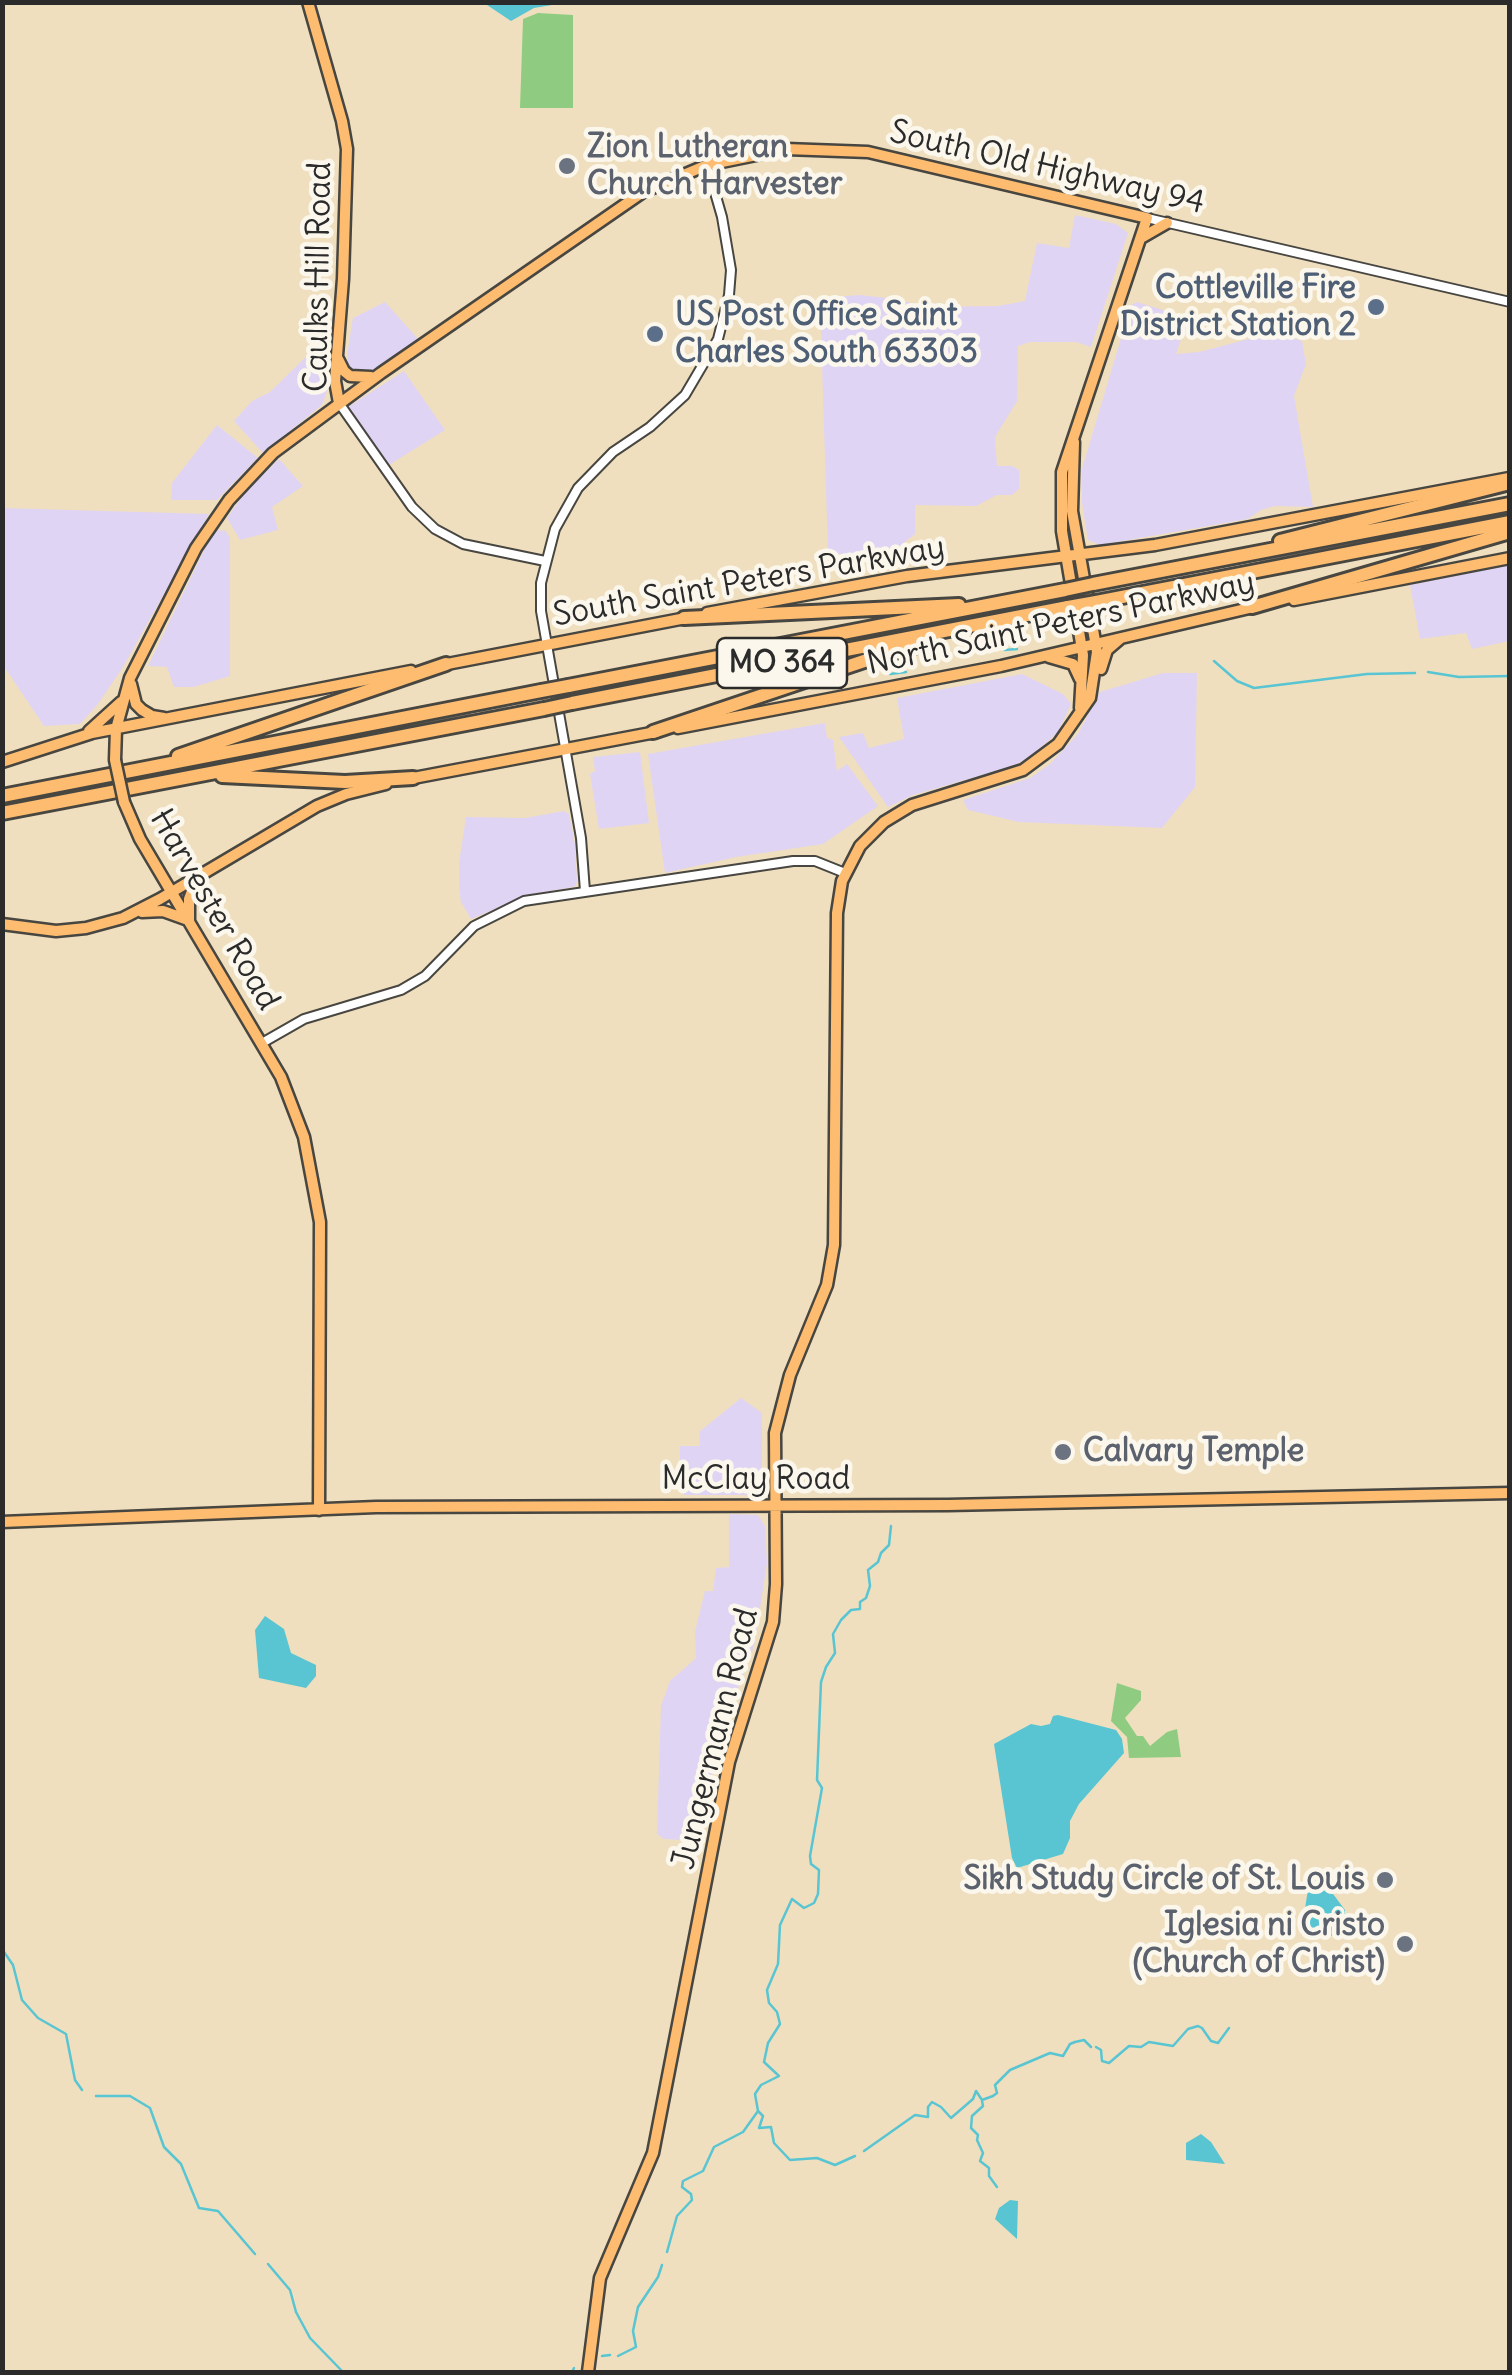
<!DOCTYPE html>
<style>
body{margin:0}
#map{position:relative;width:1512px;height:2375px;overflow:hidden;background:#efdfbe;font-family:Delius,sans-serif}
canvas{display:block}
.frame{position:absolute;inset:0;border:5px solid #2b2b2b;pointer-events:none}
</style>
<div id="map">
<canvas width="1512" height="2375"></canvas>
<div class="frame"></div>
</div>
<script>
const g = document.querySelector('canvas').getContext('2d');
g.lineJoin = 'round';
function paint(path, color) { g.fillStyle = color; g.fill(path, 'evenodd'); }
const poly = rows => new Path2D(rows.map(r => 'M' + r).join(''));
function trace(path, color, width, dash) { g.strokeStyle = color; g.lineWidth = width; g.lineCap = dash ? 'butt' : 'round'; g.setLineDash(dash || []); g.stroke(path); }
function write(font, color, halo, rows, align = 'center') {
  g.font = font + ' Delius,sans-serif'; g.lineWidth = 9; g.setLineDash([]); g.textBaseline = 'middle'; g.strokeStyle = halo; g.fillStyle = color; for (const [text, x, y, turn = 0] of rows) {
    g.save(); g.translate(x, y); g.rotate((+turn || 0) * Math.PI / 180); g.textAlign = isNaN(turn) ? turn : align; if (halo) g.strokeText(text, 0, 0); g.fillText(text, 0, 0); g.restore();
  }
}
paint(poly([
 [1075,215,1116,224,1128,233,1091,347,1076,342,1030,342,1018,346,1017,401,995,437,997,466,1012,466,1019,470,1019,489,1012,495,997,495,976,506,915,505,915,534,895,550,883,554,828,554,820,301,834,297,859,295,897,299,924,307,998,306,1025,301,1037,243,1069,248],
 [385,302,418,339,369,373,349,371,347,355,353,318],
 [1137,302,1179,315,1186,324,1176,354,1199,352,1256,337,1288,336,1302,341,1306,364,1294,396,1313,507,1275,506,1261,510,1248,519,1100,545,1088,540,1082,503,1082,469,1131,305],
 [316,347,332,357,329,386,322,405,263,453,234,421,252,401,270,392],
 [404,371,445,430,389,465,348,407],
 [217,425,258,458,217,500,171,500,172,483],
 [279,459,303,486,272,507,278,530,240,540,227,518,246,491],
 [2,508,209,514,123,667,98,704,80,724,44,726,3,665],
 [217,530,226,531,230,538,230,676,194,687,174,687,167,667,148,666,210,538],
 [1509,565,1509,641,1472,649,1466,633,1420,639,1410,585],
 [1163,673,1197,673,1195,787,1162,828,1019,822,968,810,963,800,1030,778,1050,764,1078,734,1100,692],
 [1022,674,1063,694,1071,704,1058,732,1034,754,1014,766,913,795,888,807,839,737,863,733,869,748,904,739,897,698],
 [825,723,827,738,833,740,837,771,847,764,878,806,823,844,736,857,665,873,648,754],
 [640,752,649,823,599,829,590,774,595,771,593,757],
 [564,811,569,814,575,844,577,882,574,887,532,894,471,919,461,902,459,888,459,863,466,817,525,818],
 [741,1398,762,1413,762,1490,758,1495,684,1495,680,1490,680,1446,700,1446,699,1432],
 [729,1514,758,1515,765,1526,767,1563,754,1646,722,1730,698,1841,664,1839,657,1834,661,1706,670,1681,696,1658,695,1632,705,1591,713,1591,716,1568,729,1567]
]), '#e0d4f4');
paint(poly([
 [538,13,573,15,573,108,520,108,523,19],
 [1117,1683,1141,1691,1141,1700,1125,1718,1137,1736,1143,1736,1150,1746,1167,1732,1177,1729,1181,1757,1129,1758,1127,1737,1111,1721]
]), '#8fcc81');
paint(poly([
 [484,3,564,3,534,8,511,21],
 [265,1616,284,1629,291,1653,316,1665,316,1676,306,1688,259,1678,255,1630],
 [1058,1715,1116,1730,1122,1739,1124,1753,1079,1804,1070,1821,1070,1838,1063,1854,1017,1868,1012,1858,994,1744,1031,1724,1041,1726,1050,1724,1053,1716],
 [1316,1871,1345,1910,1344,1936,1301,1935,1310,1876],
 [1201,2134,1211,2142,1225,2164,1186,2160,1186,2143],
 [1010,2200,1018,2201,1017,2239,995,2219,999,2208]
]), '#59c5d3');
trace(poly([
 [1004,650,1017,649],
 [1214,661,1237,681,1254,688,1367,674,1415,673],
 [1428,672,1459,677,1510,676],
 [890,674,906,672],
 [2,1949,13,1965,22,2000,38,2018,66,2034,75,2080,82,2090],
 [1096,2047,1101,2050,1102,2061,1109,2063,1129,2046,1141,2047,1149,2042,1173,2046,1188,2029,1198,2026,1202,2028,1211,2041,1218,2043,1229,2028],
 [96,2096,130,2096,150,2108,164,2147,181,2164,199,2208,218,2211,255,2254],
 [982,2101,983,2106,972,2116,971,2128,978,2135,977,2140,983,2153,980,2161,989,2168,989,2176,997,2187],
 [758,2111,755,2094,761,2085,779,2076,764,2062,768,2043,780,2024,777,2012,769,2003,767,1990,778,1964,780,1925,792,1899,804,1908,814,1903,818,1894,819,1870,811,1864,810,1856,822,1788,817,1780,821,1682,826,1667,835,1653,833,1634,841,1620,851,1610,860,1609,860,1602,866,1598,870,1586,868,1570,878,1562,881,1553,889,1545,891,1526],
 [864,2151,915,2115,928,2117,928,2107,932,2102,941,2107,951,2118,973,2099,976,2091,982,2100,993,2096,997,2093,995,2085,1010,2070,1050,2053,1063,2056,1070,2044,1075,2042,1084,2040,1091,2047],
 [667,2252,677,2216,692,2200,691,2194,682,2187,683,2181,703,2171,714,2147,743,2132,758,2111,763,2116,759,2128,771,2127,774,2143,790,2160,817,2158,835,2165,855,2156],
 [268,2264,290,2290,296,2312,310,2338,343,2372],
 [602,2356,610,2355],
 [618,2356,636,2347,633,2331,638,2307,658,2277,662,2265],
 [572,2372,574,2368]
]), '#59c5d3', 2.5);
const minor = poly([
 [1147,218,1510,302],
 [339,403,412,507,435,529,463,544,545,561],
 [585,891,581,838,541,611,541,583,555,529,578,488,613,452,650,427,685,395,718,339,729,295,731,270,722,217,707,165],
 [262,1043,304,1019,401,990,425,976,474,926,524,901,793,861,815,861,845,873]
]);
const major = poly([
 [308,2,342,121,347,149,343,279,335,381,339,403],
 [1141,238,1167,223],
 [338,359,344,371,350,376,371,377],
 [1294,600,1510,558],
 [707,613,907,576,1155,545,1509,478],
 [1049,657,1073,664,1080,679],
 [442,665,691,617],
 [1101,669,1107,650,1121,638],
 [131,684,136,704,142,710,152,716,164,718],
 [678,728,1001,666,1258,606],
 [89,731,121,702],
 [115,760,116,729,130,678,196,548,229,500,273,453,381,373,643,192,707,165,786,149,868,152,1147,218,1062,472,1062,531,1083,655,1080,708],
 [2,762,92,733,411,671],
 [408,779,656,732],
 [124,802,140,839,281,1077,304,1137,320,1222,319,1510],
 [142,912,163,911,188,920],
 [189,920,189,899,197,878],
 [2,924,56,931,86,928,123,918,160,899,317,806,346,794,386,784],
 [2,1522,376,1507,948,1505,1510,1493],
 [588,2372,600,2278,653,2153,729,1762,773,1622,776,1584,775,1433,790,1375,827,1285,834,1245,837,913,842,881,860,846,884,822,912,805,1023,770,1058,744,1090,698,1097,652,1072,511,1074,442]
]);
const highway = poly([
 [1280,541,1510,483],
 [1093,584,1510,504],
 [1096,602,1510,522],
 [1252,607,1510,532],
 [684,618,959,605],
 [568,686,1065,590],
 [572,703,1068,607],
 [653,732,876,657,928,643],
 [178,756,446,664],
 [222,776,345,782,413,778],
 [2,796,541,691],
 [2,813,544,709]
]);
trace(minor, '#484641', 12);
trace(major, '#484641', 15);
trace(highway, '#484641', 18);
trace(minor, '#fff', 8);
trace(major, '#fdbc6f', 10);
trace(highway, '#fdbc6f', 12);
const majorBridge = poly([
 [115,760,124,802]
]);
const highwayBridge = poly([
 [1065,590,1093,584],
 [1068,607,1096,602],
 [541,691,568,686],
 [544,709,572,703]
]);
trace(majorBridge, '#484641', 15, []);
trace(highwayBridge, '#484641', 18, []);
trace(majorBridge, '#fdbc6f', 10);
trace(highwayBridge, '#fdbc6f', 12);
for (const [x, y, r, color] of [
 [567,166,10,"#6b7280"],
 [1376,307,10,"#5c6f8a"],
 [655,334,10,"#5c6f8a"],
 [1063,1452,10,"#6b7280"],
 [1385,1880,10,"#6b7280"],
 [1405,1944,10,"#6b7280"]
]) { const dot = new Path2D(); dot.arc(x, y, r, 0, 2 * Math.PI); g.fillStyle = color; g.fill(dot); trace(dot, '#fbf7ec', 4); }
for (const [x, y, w] of [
 [782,663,130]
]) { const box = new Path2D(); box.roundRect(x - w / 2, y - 25, w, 50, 8); g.fillStyle = '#fbf7ec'; g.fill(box); trace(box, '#2b2b2b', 2.5); }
write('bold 30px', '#2b2b2b', null, [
 ["MO 364",782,663]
]);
write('bold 32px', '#5b616d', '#fbf7ec', [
 ["Zion Lutheran",587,148],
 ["Church Harvester",587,185],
 ["Calvary Temple",1083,1452],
 ["Sikh Study Circle of St. Louis",1365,1880,"right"],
 ["Iglesia ni Cristo",1385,1926,"right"],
 ["(Church of Christ)",1385,1963,"right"]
], 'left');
write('32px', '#2b2b2b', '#fbf7ec', [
 ["South Old Highway 94",1047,168,13],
 ["Caulks Hill Road",319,277,-89],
 ["South Saint Peters Parkway",749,582,-10],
 ["North Saint Peters Parkway",1061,624,-12],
 ["Harvester Road",214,910,60],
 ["McClay Road",756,1480],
 ["Jungermann Road",716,1739,-76]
]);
write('bold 32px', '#4e5e75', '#fbf7ec', [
 ["Cottleville Fire",1356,289],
 ["District Station 2",1356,326],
 ["US Post Office Saint",675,316,"left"],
 ["Charles South 63303",675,353,"left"]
], 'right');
</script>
